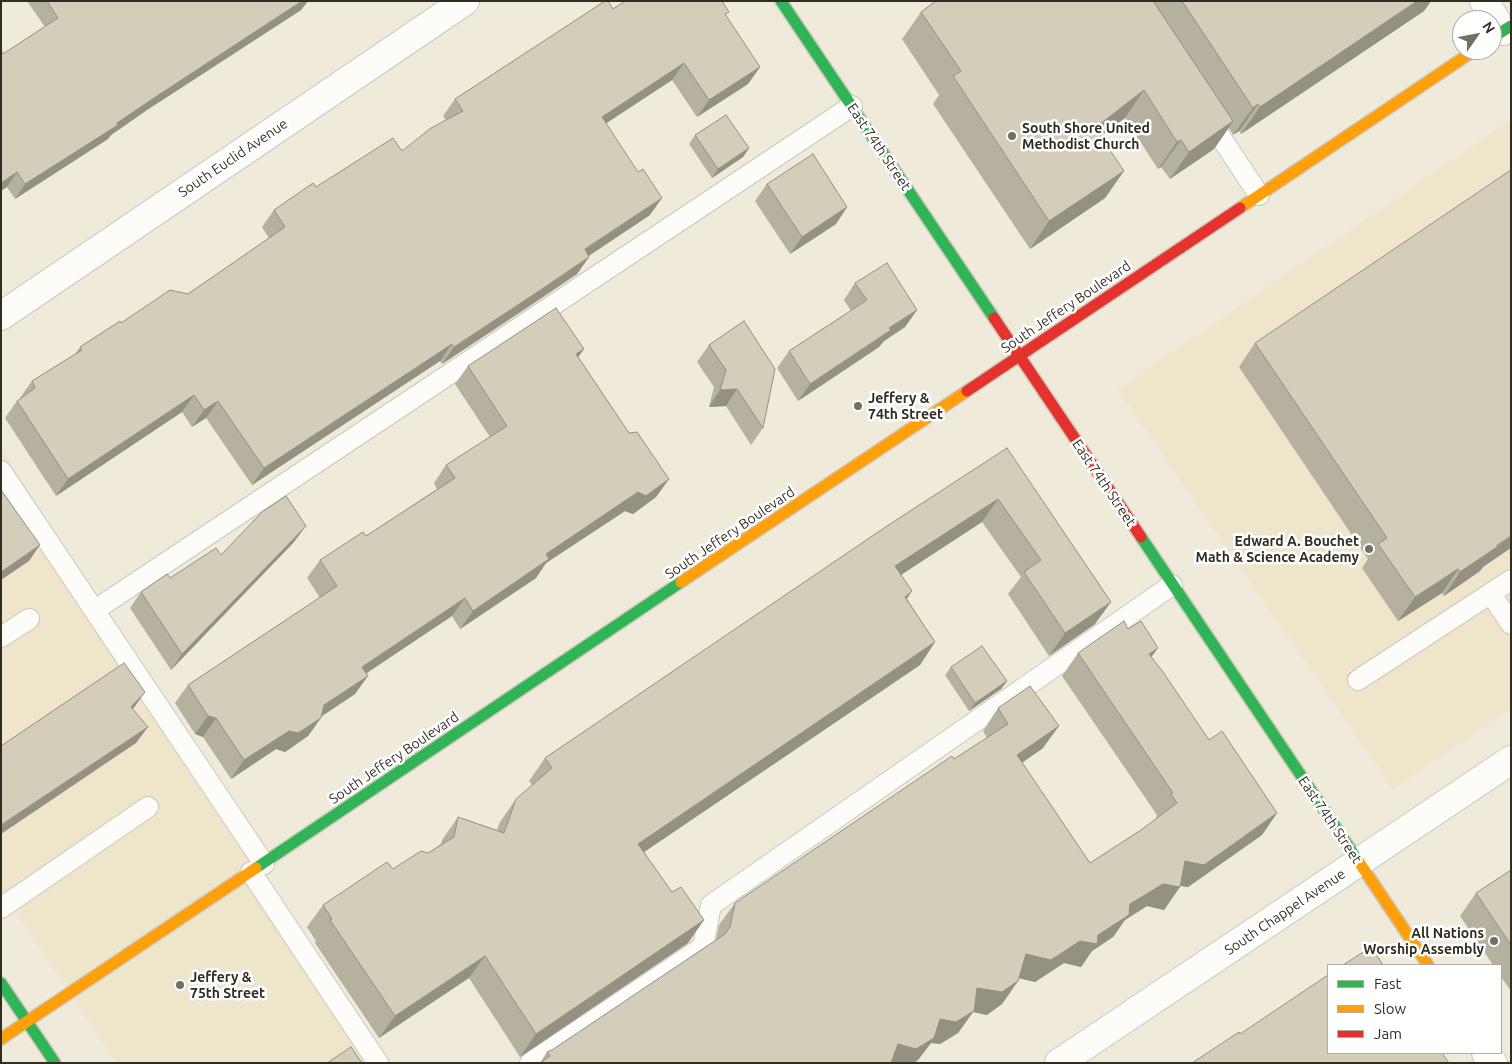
<!DOCTYPE html>
<style>
body{margin:0}
#map{position:relative;width:1512px;height:1064px;overflow:hidden;background:#f0eada;font-family:Ubuntu,sans-serif}
canvas{display:block}
.frame{position:absolute;inset:0;border:2px solid #312d22;pointer-events:none}
.legend{position:absolute;left:1327px;top:964px;width:175px;height:90px;box-sizing:border-box;background:#fff;border:1px solid #adaba7;margin:0;padding:6px 9px;list-style:none;font-size:15px;color:#312d22}
.legend li{display:flex;align-items:center;gap:10px;height:25px}
.legend b{width:25px;border:1px solid #adaba7}
.north{position:absolute;left:1452px;top:10px;width:50px;height:50px;box-sizing:border-box;background:#fff;border:1px solid #adaba7;border-radius:50%;rotate:57deg;font-size:14px;font-weight:700;line-height:20px;text-align:center;color:#312d22}
.north::after{content:'';display:block;margin:auto;width:18px;height:22px;background:#746f62;clip-path:polygon(50% 0,100% 100%,50% 72%,0 100%)}
</style>
<div id="map">
<canvas width="1512" height="1064"></canvas>
<div class="frame"></div>
<ul class="legend">
<li><b style="height:6px;background:#30b455"></b>Fast</li>
<li><b style="height:6px;background:#ff9f0a"></b>Slow</li>
<li><b style="height:6px;background:#e5322d"></b>Jam</li>
</ul>
<div class="north">N</div>
</div>
<script>
const g = document.querySelector('canvas').getContext('2d');
g.lineJoin = 'round';
function paint(path, color) { g.fillStyle = color; g.fill(path, 'evenodd'); }
const poly = rows => new Path2D(rows.map(r => 'M' + r).join(''));
function trace(path, color, width, dash) { g.strokeStyle = color; g.lineWidth = width; g.lineCap = dash ? 'butt' : 'round'; g.setLineDash(dash || []); g.stroke(path); }
function write(font, color, halo, rows, align = 'center') {
  g.font = font + ' Ubuntu,sans-serif'; g.lineWidth = 5; g.setLineDash([]); g.textBaseline = 'middle'; g.strokeStyle = halo; g.fillStyle = color; for (const [text, x, y, turn = 0] of rows) {
    g.save(); g.translate(x, y); g.rotate((+turn || 0) * Math.PI / 180); g.textAlign = isNaN(turn) ? turn : align; if (halo) g.strokeText(text, 0, 0); g.fillText(text, 0, 0); g.restore();
  }
}
paint(poly([
 [1511,120,1511,708,1393,789,1118,390],
 [1,449,240,817,284,917,381,1063,117,1063,1,889]
]), '#efe5cb');
const lane = poly([
 [1206,115,1259,195],
 [1,471,264,864],
 [1491,594,1511,624],
 [95,610,852,106],
 [1,637,29,619],
 [1358,680,1511,580],
 [251,872,378,1063],
 [1,908,148,807],
 [530,1063,703,947,711,905,1172,585]
]);
const street = poly([
 [1484,1,1503,31],
 [1,316,465,1],
 [1486,1053,1493,1063],
 [1059,1063,1511,760]
]);
const fast = poly([
 [781,1,994,318],
 [1492,38,1511,26],
 [1141,537,1359,862],
 [256,868,681,582],
 [1,983,55,1063]
]);
const slow = poly([
 [1240,208,1475,50],
 [681,582,967,391],
 [1359,862,1428,965],
 [1,1039,256,868]
]);
const jam = poly([
 [994,318,1141,537],
 [967,391,1240,208]
]);
trace(lane, '#cdc8bc', 22);
trace(street, '#cdc8bc', 30);
trace(fast, '#cdc8bc', 14);
trace(slow, '#cdc8bc', 14);
trace(jam, '#cdc8bc', 14);
trace(lane, '#fdfcf9', 20);
trace(street, '#fdfcf9', 28);
trace(fast, '#30b455', 11);
trace(slow, '#ff9f0a', 11);
trace(jam, '#e5322d', 11);
paint(poly([
 [27,1,308,1,301,10,147,110,111,135,108,139,15,199,7,187,3,54,45,27],
 [936,1,1431,1,1424,11,1241,134,1239,131,1233,135,1229,128,1214,149,1170,179,1161,167,1158,169,1125,118,1100,136,1124,171,1105,198,1030,249,933,104,939,95,902,39,921,12],
 [613,9,726,16,760,67,748,84,697,117,672,80,606,123,650,215,589,256,589,257,577,274,530,306,442,364,440,361,252,485,206,418,192,427,182,412,56,496,5,418,17,401,20,399,20,398,32,381,75,354,80,347,121,323,188,294,269,238,262,227,274,210,316,187,402,151,446,120,443,116,455,99],
 [695,135,749,148,743,157,712,178,689,144],
 [767,184,847,207,836,224,790,254,755,201],
 [855,283,917,310,905,327,884,341,879,347,798,401,777,368,789,351,851,311,844,300],
 [744,321,763,428,751,445,726,406,709,407,714,387,697,362,709,345],
 [1255,343,1483,567,1480,571,1444,596,1442,593,1398,621,1362,568,1368,559,1239,367],
 [584,349,578,357,629,433,669,479,656,497,633,514,625,511,546,563,536,578,460,629,452,616,366,673,355,694,321,717,308,736,285,752,276,749,231,779,203,737,195,734,175,703,188,685,320,598,307,578,320,560,366,536,437,489,434,483,446,465,490,437,455,384,468,366],
 [1007,448,1095,624,1049,656,1008,594,1021,577,982,522,901,575,907,599,935,642,920,665,644,852,688,943,520,1057,469,978,379,1038,315,943,316,941,307,927,323,905,393,869,428,853,441,844,442,840,458,817,497,830,500,822,516,799,532,785,529,781,545,758],
 [294,542,171,670,130,608,141,592,221,555],
 [1128,629,1151,657,1209,740,1277,813,1262,835,1188,887,1180,886,1164,910,1147,906,1125,920,1113,937,1092,951,1081,967,1064,963,1035,982,1019,978,1018,981,1002,1004,987,1015,973,1012,958,1033,940,1044,931,1043,918,1060,540,1063,547,1052,552,1050,716,940,719,925,735,903,987,738,983,731,998,708,1043,748,1022,763,1090,863,1141,830,1157,818,1156,816,1157,815,1062,676,1078,653],
 [951,667,1007,681,1001,689,969,711,945,675],
 [1511,870,1511,991,1501,977,1501,965,1493,965,1460,916,1476,893]
]), '#b6b09f');
paint(poly([
 [302,1,308,1,301,10,147,110,111,135,108,139,15,199,25,184,117,123,157,96],
 [1417,1,1431,1,1424,11,1241,134,1260,107],
 [684,63,672,80,590,134,602,117],
 [760,67,748,84,697,117,709,100],
 [1144,90,1125,118,1075,155,1095,128],
 [1258,104,1239,131,1233,135,1253,108],
 [1233,121,1214,149,1170,179,1189,152],
 [1181,140,1161,167,1158,169,1177,142],
 [749,148,743,157,712,178,718,169],
 [1124,171,1105,198,1030,249,1049,221],
 [17,172,7,187,1,191,1,183],
 [662,198,650,215,573,266,585,249],
 [847,207,836,224,790,254,802,237],
 [589,257,577,274,442,364,454,347],
 [917,310,905,327,884,341,879,347,798,401,810,384,889,328],
 [452,344,440,361,252,485,264,468],
 [584,349,571,367,576,354],
 [737,389,726,406,709,407,720,390],
 [194,395,182,412,56,496,68,479],
 [218,401,206,418,192,427,204,410],
 [669,479,656,497,633,514,625,511,546,563,536,578,460,629,473,611,546,554,638,492],
 [998,499,982,522,879,589,895,566],
 [306,526,294,542,171,670,182,654],
 [1511,536,1511,548,1483,567,1480,571,1444,596,1460,572],
 [40,545,29,561,1,580,1,572],
 [1458,569,1442,593,1398,621,1415,597],
 [912,591,897,614,905,597],
 [465,598,452,616,349,685,362,667],
 [1111,602,1095,624,1049,656,1065,633],
 [935,642,920,665,622,867,638,844],
 [1158,648,1142,670,1149,654],
 [368,676,355,694,311,723,324,705],
 [1007,681,1001,689,969,711,975,703],
 [145,692,133,709,131,707],
 [208,716,216,718,203,737,195,734],
 [321,718,308,736,285,752,276,749,231,779,244,760,289,731],
 [1059,726,1043,748,1001,777,1017,755],
 [148,727,136,743,1,834,1,825],
 [1277,813,1262,835,1188,887,1169,884,1185,861],
 [1163,884,1180,887,1164,910,1147,906,1125,920,1113,937,1092,951,1081,967,1064,963,1035,982,1010,976,1026,954,1080,941,1098,935,1130,904],
 [704,920,688,943,520,1057,536,1034],
 [485,956,469,978,379,1038,395,1016],
 [1018,981,1002,1004,987,1015,973,1012,958,1033,940,1044,931,1043,918,1060,914,1063,885,1063,898,1044,940,1019,977,988]
]), '#949082');
const building = poly([
 [47,1,302,1,157,96,117,123,118,125,25,184,17,172,1,183,1,50,3,54,58,18,47,1],
 [605,1,608,1,613,9,625,1,722,1,729,12,725,14,760,67,709,100,684,63,602,117,638,172,643,169,662,198,585,249,589,257,542,289,454,347,452,344,264,468,218,401,204,410,194,395,68,479,17,401,35,388,32,381,82,350,80,347,120,321,121,323,170,290,188,294,285,227,274,210,313,183,316,187,393,138,402,151,431,128,463,111,455,99,605,1],
 [936,1,1153,1,1233,121,1189,152,1181,140,1177,142,1144,90,1095,128,1124,171,1049,221,953,76,961,71,921,12,936,1],
 [1182,1,1417,1,1260,107,1258,104,1253,108,1182,1],
 [726,115,749,148,718,169,695,135,726,115],
 [813,154,847,207,802,237,767,184,813,154],
 [1511,170,1511,536,1497,545,1497,547,1460,572,1458,569,1415,597,1378,544,1387,538,1255,343,1511,170],
 [887,263,917,310,889,328,891,330,810,384,789,351,867,300,855,283,887,263],
 [556,308,584,349,576,354,629,433,637,432,669,479,646,496,638,492,546,554,549,559,473,611,465,598,362,667,368,676,324,705,321,718,298,733,289,731,244,760,216,718,208,716,188,685,337,586,320,560,363,532,366,536,455,478,446,465,507,426,468,366,556,308],
 [744,321,775,369,763,428,737,389,720,390,726,370,709,345,744,321],
 [1007,448,1111,602,1065,633,1024,572,1041,560,998,499,895,566,912,591,905,597,935,642,638,844,672,892,681,887,704,920,536,1034,485,956,395,1016,330,920,332,919,323,905,387,862,393,869,421,851,428,853,454,837,458,817,504,833,516,799,552,768,545,758,884,528,1007,448],
 [1,490,40,545,1,572,1,490],
 [286,496,306,526,182,654,141,592,167,574,170,578,216,548,221,555,262,512,286,496],
 [1124,621,1128,629,1141,621,1158,648,1149,654,1163,672,1209,740,1222,731,1277,813,1204,865,1185,861,1180,887,1163,884,1130,904,1129,915,1098,935,1097,944,1080,941,1051,960,1026,954,1018,981,1002,992,977,988,974,1011,956,1022,940,1019,934,1038,916,1049,898,1044,891,1063,540,1063,550,1056,547,1052,552,1050,725,934,730,927,735,903,952,756,954,759,1008,724,998,708,1030,686,1059,726,1017,755,1090,863,1141,830,1177,803,1171,794,1173,793,1078,653,1124,621],
 [982,646,1007,681,975,703,951,667,982,646],
 [124,663,145,692,131,707,148,727,1,825,1,746,124,663],
 [1511,870,1511,945,1476,893,1511,870],
 [1371,947,1383,965,1343,965,1371,947],
 [1328,975,1328,1053,1442,1053,1449,1063,1192,1063,1239,1032,1240,1034,1328,975],
 [351,1047,362,1063,327,1063,351,1047]
]);
paint(building, '#d4cdb9');
trace(building, '#949082', 1);
for (const [x, y, r, color] of [
 [1012,136,5,"#746f62"],
 [858,406,5,"#746f62"],
 [1369,549,5,"#746f62"],
 [1494,941,5,"#746f62"],
 [180,985,5,"#746f62"]
]) { const dot = new Path2D(); dot.arc(x, y, r, 0, 2 * Math.PI); g.fillStyle = color; g.fill(dot); trace(dot, '#fff', 2); }
write('bold 14px', '#312d22', '#fff', [
 ["South Shore United",1022,128],
 ["Methodist Church",1022,144],
 ["Jeffery &",868,398],
 ["74th Street",868,414],
 ["Edward A. Bouchet",1359,541,"right"],
 ["Math & Science Academy",1359,557,"right"],
 ["All Nations",1484,933,"right"],
 ["Worship Assembly",1484,949,"right"],
 ["Jeffery &",190,977],
 ["75th Street",190,993]
], 'left');
write('14px', '#312d22', '#fff', [
 ["East 74th Street",879,147,56],
 ["South Euclid Avenue",233,158,-34],
 ["South Jeffery Boulevard",1066,307,-34],
 ["East 74th Street",1104,483,56],
 ["South Jeffery Boulevard",730,533,-34],
 ["South Jeffery Boulevard",394,758,-34],
 ["East 74th Street",1330,820,56],
 ["South Chappel Avenue",1285,912,-34]
]);
</script>
